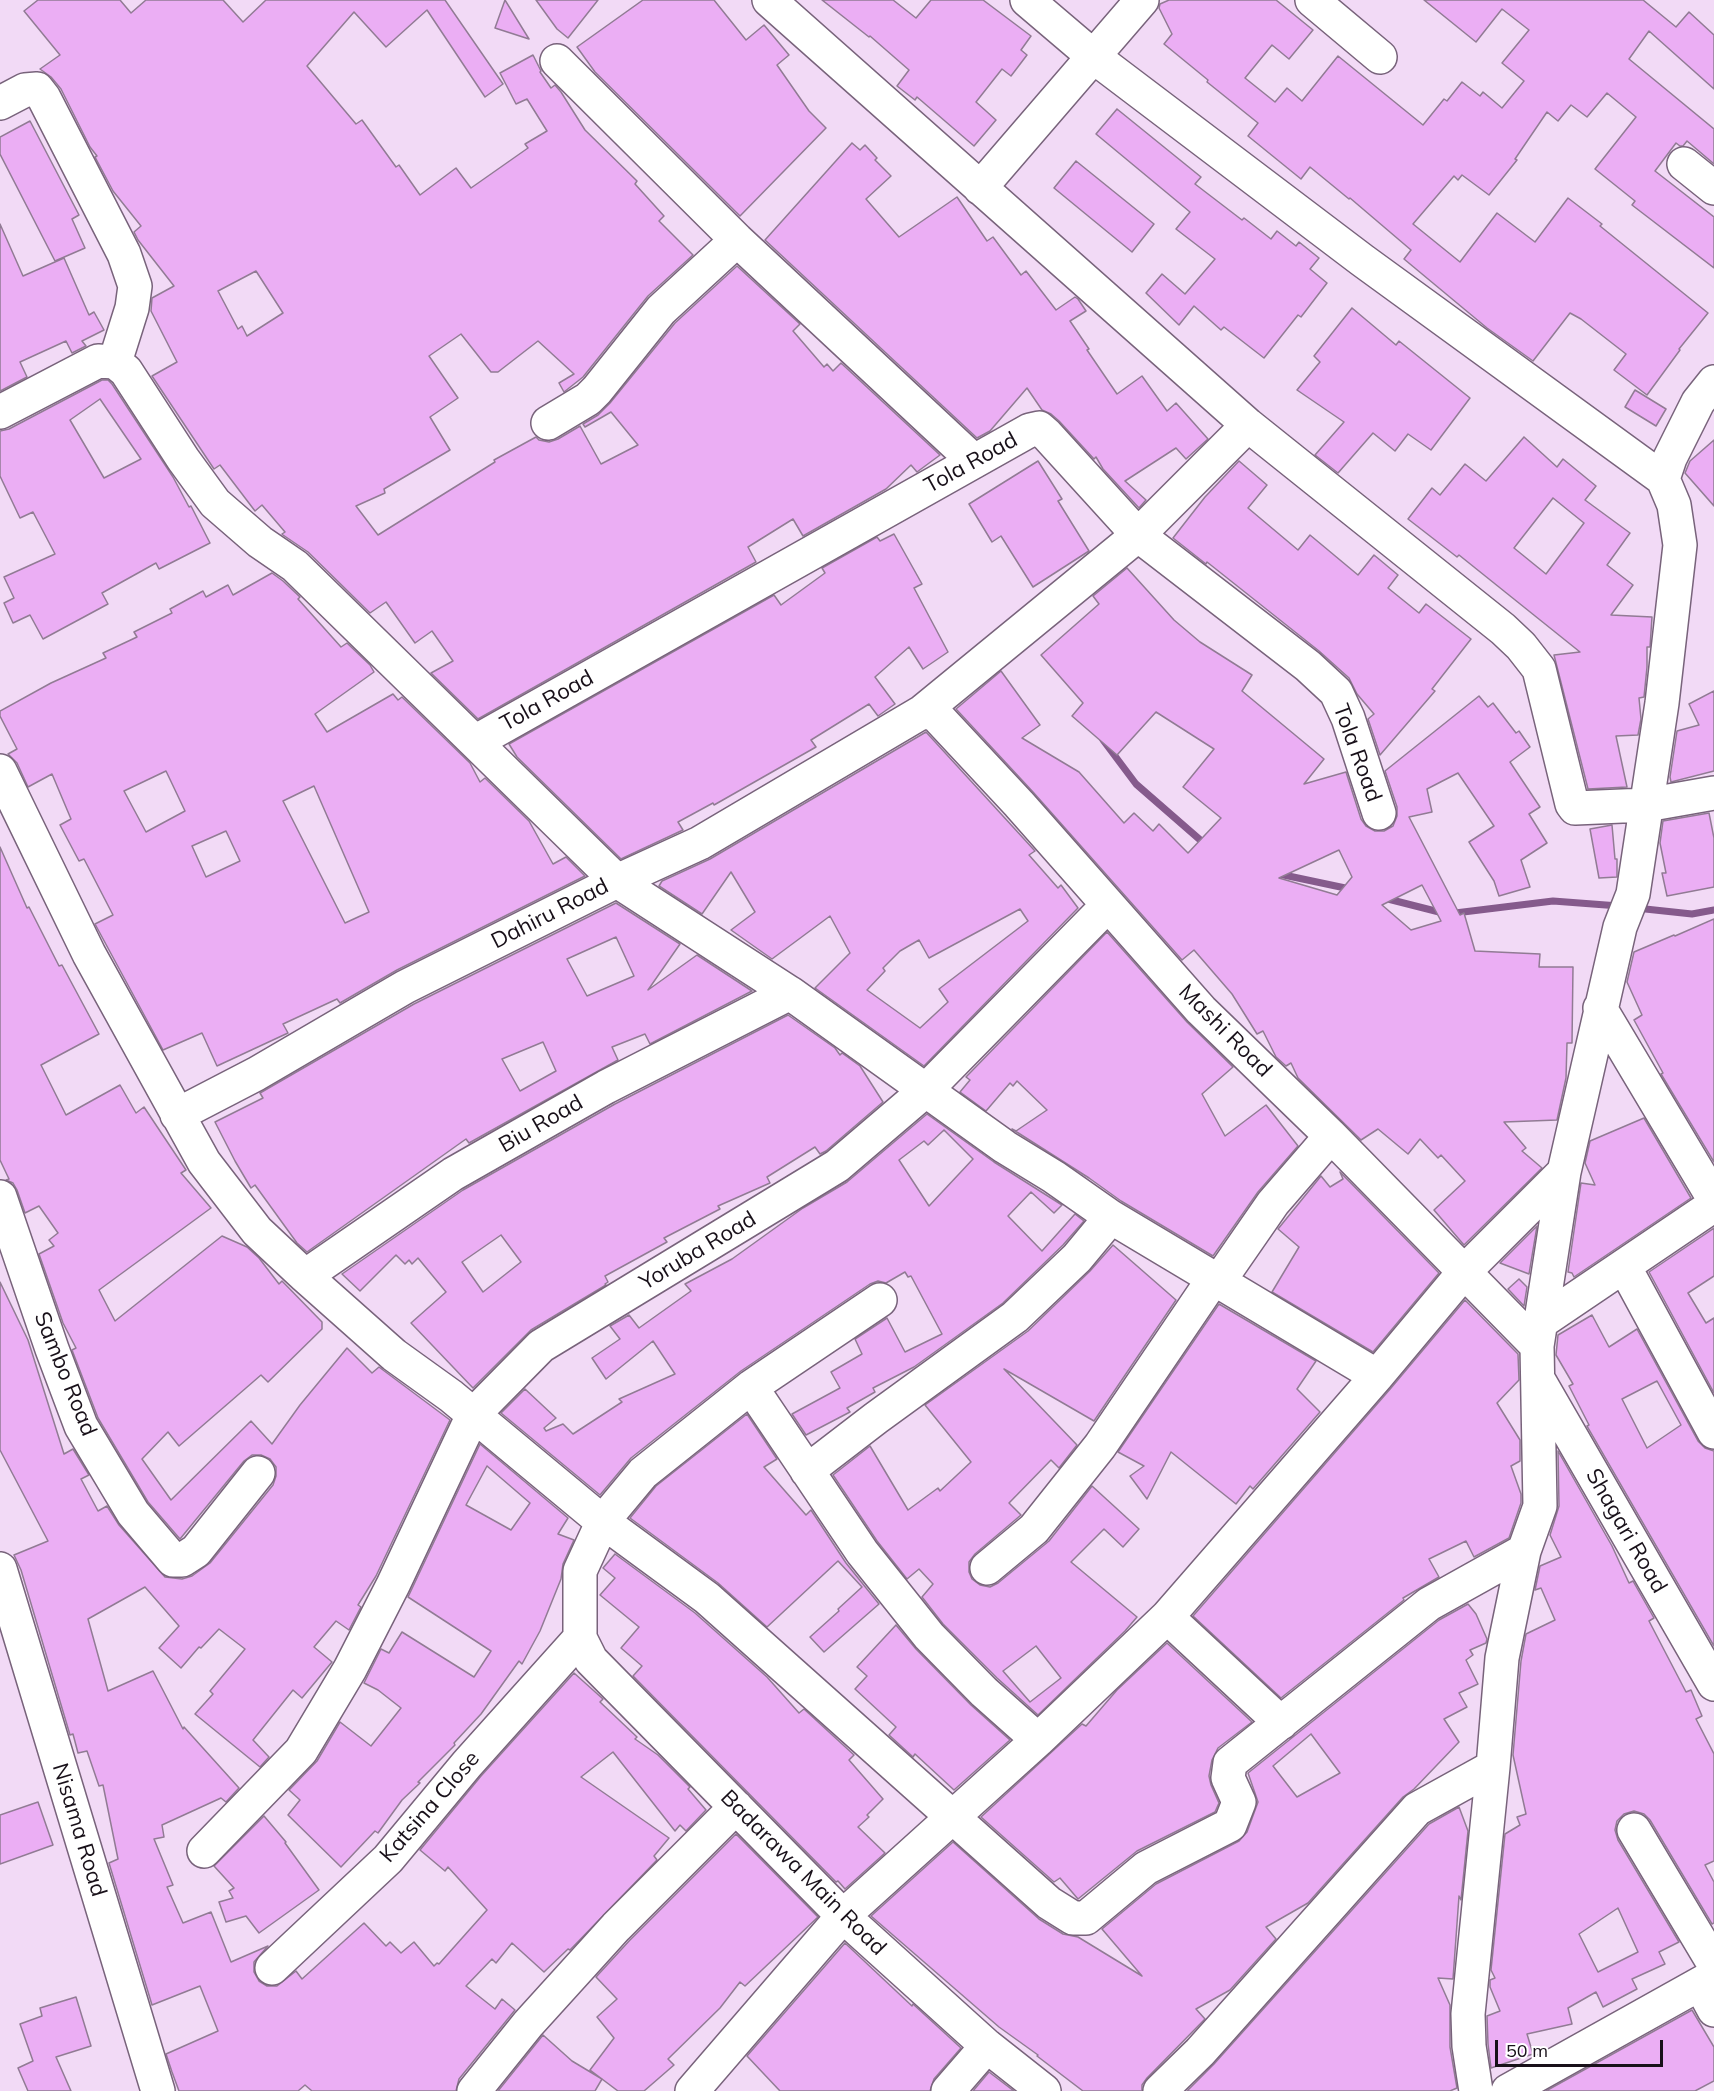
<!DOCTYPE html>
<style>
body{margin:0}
#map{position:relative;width:1714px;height:2091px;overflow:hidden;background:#f2daf6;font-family:Mulish,sans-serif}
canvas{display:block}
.scale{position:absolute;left:1495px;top:2040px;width:168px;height:27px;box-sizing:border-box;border:3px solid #181019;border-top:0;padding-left:8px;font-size:18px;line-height:21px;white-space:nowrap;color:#181019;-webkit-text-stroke:4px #fff;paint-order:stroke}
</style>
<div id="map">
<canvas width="1714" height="2091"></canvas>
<div class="scale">50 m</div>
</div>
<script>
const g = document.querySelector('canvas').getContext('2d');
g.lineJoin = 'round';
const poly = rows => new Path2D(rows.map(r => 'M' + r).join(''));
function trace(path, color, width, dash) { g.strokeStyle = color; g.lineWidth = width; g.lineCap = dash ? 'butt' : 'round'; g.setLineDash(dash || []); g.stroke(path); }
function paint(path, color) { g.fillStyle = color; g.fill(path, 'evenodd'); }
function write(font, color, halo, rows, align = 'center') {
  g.font = font + ' Mulish,sans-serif'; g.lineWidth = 4.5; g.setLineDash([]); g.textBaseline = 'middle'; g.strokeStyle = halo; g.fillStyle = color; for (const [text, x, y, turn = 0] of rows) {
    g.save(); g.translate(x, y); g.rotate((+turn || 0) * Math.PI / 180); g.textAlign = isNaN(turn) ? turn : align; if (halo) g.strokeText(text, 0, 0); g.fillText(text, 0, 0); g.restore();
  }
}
trace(poly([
 [1103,740,1136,784,1206,845],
 [1279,874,1350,889],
 [1384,898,1447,914,1553,901,1619,906],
 [1636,908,1692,914,1714,910]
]), '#855a8c', 7);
const building = poly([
 [38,0,120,0,131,13,146,0,223,0,243,22,266,0,445,0,503,84,485,97,427,10,386,47,354,12,307,66,356,124,362,120,396,167,399,165,420,195,456,168,471,188,528,148,525,144,547,131,527,99,516,104,500,73,533,55,541,71,540,72,551,88,555,85,561,92,585,130,637,181,635,184,664,216,659,221,693,255,648,296,583,377,564,392,559,383,574,374,538,341,498,372,491,372,461,334,429,356,458,398,430,417,450,450,384,489,385,493,356,506,378,535,495,462,494,460,536,437,539,440,549,442,558,439,580,426,601,464,638,445,611,412,585,427,583,424,598,415,610,403,675,323,737,266,800,324,793,331,824,367,827,364,833,371,841,363,940,455,917,472,911,465,886,489,803,536,793,519,748,547,756,562,478,719,431,673,453,661,432,631,415,643,386,602,370,613,308,552,283,535,282,534,285,532,262,505,255,511,220,465,214,469,152,376,177,362,151,311,152,298,174,286,138,240,134,232,141,226,113,191,95,157,97,156,90,147,61,89,51,77,40,69,60,55,24,11,38,0],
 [256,271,283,313,247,336,242,326,238,329,218,291,256,271],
 [505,0,529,39,495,28,505,0],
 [536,0,598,0,568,38,557,29,536,0],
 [643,0,714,0,746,40,764,25,789,55,777,65,809,111,826,128,740,216,595,72,577,47,643,0],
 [822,0,893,0,916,18,931,0,983,0,1031,36,1021,50,1027,55,1011,76,1002,69,976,102,996,120,974,146,917,97,915,100,897,86,909,70,870,36,869,37,822,0],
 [1169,0,1276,0,1313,30,1289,59,1272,45,1245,78,1275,102,1287,88,1302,101,1338,56,1423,125,1444,99,1447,101,1462,82,1480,96,1483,92,1502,108,1524,81,1502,63,1529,30,1502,9,1476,42,1424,0,1643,0,1676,27,1689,12,1714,35,1714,89,1649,31,1629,59,1714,129,1714,164,1687,141,1683,146,1680,146,1676,143,1655,171,1714,217,1714,268,1632,205,1635,201,1595,169,1636,117,1607,93,1587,117,1571,105,1558,121,1547,112,1515,159,1517,160,1489,195,1462,175,1458,180,1454,176,1413,224,1460,262,1497,213,1535,242,1568,198,1602,224,1600,226,1708,313,1679,349,1680,350,1647,395,1614,370,1626,354,1581,319,1570,313,1533,361,1487,328,1404,259,1411,250,1350,198,1349,199,1310,167,1301,179,1248,136,1258,123,1207,82,1208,80,1164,44,1172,34,1159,8,1160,4,1169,0],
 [1117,109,1201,177,1195,184,1242,220,1244,218,1271,239,1277,231,1296,246,1299,242,1319,258,1310,269,1327,283,1301,317,1298,315,1264,358,1224,327,1221,330,1194,306,1179,325,1146,293,1162,274,1185,294,1215,259,1176,229,1190,212,1096,134,1117,109],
 [30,121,79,215,72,219,85,248,55,261,0,154,0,137,30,121],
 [852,143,860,150,865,145,877,158,875,160,891,176,866,199,899,237,957,197,987,241,993,237,1021,275,1026,271,1056,310,1075,297,1078,299,1086,311,1070,321,1089,349,1087,350,1117,394,1142,376,1167,411,1176,403,1208,439,1186,459,1176,448,1125,481,1146,500,1139,508,1103,469,1096,457,1094,459,1059,421,1051,414,1042,410,1027,388,990,431,977,438,765,240,852,143],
 [1076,161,1154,224,1132,252,1054,188,1076,161],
 [0,224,23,276,64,258,89,315,94,312,104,330,82,341,86,346,72,353,66,341,20,362,27,377,0,391,0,224],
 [1352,308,1396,345,1399,341,1470,398,1431,450,1408,434,1395,451,1373,433,1338,473,1315,455,1344,422,1297,390,1320,362,1314,356,1352,308],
 [102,380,108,380,112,384,173,477,189,507,191,506,210,543,159,569,156,563,102,593,108,604,43,639,30,615,13,623,4,603,14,598,4,577,55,554,33,512,20,518,0,476,0,431,9,429,102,380],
 [100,399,141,459,104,478,70,420,100,399],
 [1635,390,1666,409,1656,426,1625,407,1635,390],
 [1524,437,1557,467,1563,459,1596,486,1585,500,1630,533,1607,565,1633,585,1611,615,1652,617,1650,647,1647,647,1647,667,1644,697,1639,698,1641,719,1638,735,1616,736,1627,787,1588,789,1554,655,1580,652,1459,555,1457,557,1408,519,1432,488,1440,495,1465,464,1486,481,1524,437],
 [1553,498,1584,523,1546,574,1514,548,1553,498],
 [1714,440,1714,506,1685,473,1690,461,1714,440],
 [1038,461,1062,499,1058,501,1089,551,1033,587,1001,536,992,542,969,504,1038,461],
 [1239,461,1267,485,1248,508,1298,550,1310,535,1358,575,1374,555,1398,575,1388,588,1419,613,1426,604,1471,639,1432,689,1435,691,1380,755,1368,719,1374,714,1357,694,1349,678,1319,651,1207,562,1206,564,1173,538,1205,497,1239,461],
 [894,534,922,584,914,588,948,652,923,669,909,647,875,677,895,704,878,716,869,704,811,740,816,747,714,805,713,803,678,822,683,830,621,859,517,757,509,744,774,595,781,605,825,573,822,568,877,537,880,541,894,534],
 [1127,568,1174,620,1200,642,1252,675,1242,691,1324,759,1304,784,1346,772,1361,819,1366,826,1375,831,1384,831,1393,826,1397,816,1397,807,1385,771,1479,696,1488,707,1493,703,1516,733,1519,731,1530,747,1510,762,1540,807,1529,814,1547,843,1521,860,1530,887,1499,896,1494,881,1469,842,1494,826,1458,773,1427,789,1432,812,1409,817,1460,915,1464,913,1475,951,1540,954,1539,967,1573,967,1572,1043,1567,1043,1566,1078,1557,1120,1504,1122,1526,1148,1522,1151,1542,1168,1464,1245,1434,1210,1465,1181,1441,1155,1438,1158,1420,1139,1408,1154,1378,1129,1361,1140,1298,1078,1291,1063,1286,1066,1276,1057,1263,1031,1257,1034,1232,994,1194,950,1182,960,1033,792,956,709,1001,671,1040,725,1022,738,1079,772,1124,823,1134,813,1153,831,1159,824,1188,853,1221,818,1183,787,1214,749,1156,712,1117,755,1072,716,1083,703,1041,655,1099,604,1093,596,1127,568],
 [1339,850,1352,877,1337,895,1279,878,1339,850],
 [1422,885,1441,921,1411,930,1382,905,1422,885],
 [272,573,283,581,300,597,298,599,341,647,347,643,370,665,374,672,315,714,327,732,393,694,398,700,402,697,470,763,480,782,485,778,529,821,553,864,566,857,585,876,397,970,340,1003,337,999,283,1024,288,1033,217,1066,202,1033,163,1050,95,924,113,915,84,859,79,861,60,825,71,819,52,774,28,787,17,763,8,754,17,749,0,716,0,711,51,683,106,658,103,653,137,637,134,632,172,613,170,609,203,591,206,597,228,585,233,595,272,573],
 [166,771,185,811,146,832,124,791,166,771],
 [314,786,369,912,345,923,283,801,314,786],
 [226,831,240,861,206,877,192,846,226,831],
 [1714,691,1714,771,1671,782,1670,777,1677,731,1699,725,1689,704,1714,691],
 [926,732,1035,851,1029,855,1058,888,1061,885,1078,908,924,1066,815,988,850,953,830,916,772,959,731,930,755,912,731,872,702,914,659,886,662,881,710,859,926,732],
 [1020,909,1028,921,939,989,948,1002,920,1028,867,990,885,971,883,968,900,951,919,940,929,958,1020,909],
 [1709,813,1714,838,1714,887,1667,896,1662,873,1666,873,1660,843,1663,821,1709,813],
 [1612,825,1615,859,1617,859,1617,877,1599,878,1590,829,1612,825],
 [0,847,27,908,29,907,59,966,62,965,99,1034,41,1065,66,1115,120,1085,136,1113,144,1107,186,1170,181,1173,211,1208,99,1290,115,1321,222,1236,247,1247,259,1258,279,1284,282,1281,322,1322,322,1329,268,1382,261,1375,179,1446,168,1432,142,1459,171,1500,251,1421,272,1444,300,1405,347,1348,372,1373,379,1367,450,1420,376,1576,358,1605,361,1607,349,1630,336,1621,314,1647,332,1662,302,1698,293,1690,253,1740,269,1757,260,1767,195,1714,213,1694,210,1691,245,1649,219,1629,201,1648,199,1647,181,1668,159,1648,179,1626,145,1587,88,1619,108,1691,153,1671,183,1729,184,1727,239,1788,226,1802,221,1798,162,1825,164,1837,154,1839,173,1885,167,1887,183,1923,211,1912,231,1962,268,1946,254,1962,254,1972,259,1981,267,1986,277,1986,296,1971,302,1979,364,1923,386,1946,390,1942,401,1953,414,1942,434,1966,437,1963,439,1964,487,1910,448,1867,445,1871,420,1850,481,1776,574,1673,603,1699,600,1702,637,1737,635,1739,658,1755,690,1787,688,1789,706,1810,686,1831,680,1825,675,1831,613,1752,581,1777,669,1838,654,1856,657,1860,570,1950,568,1949,544,1972,512,1943,496,1963,492,1959,466,1986,495,2009,502,1999,515,2010,459,2079,456,2091,312,2091,305,2085,298,2091,179,2091,172,2072,166,2054,218,2031,200,1986,152,2005,109,1863,118,1859,103,1785,99,1786,87,1751,78,1753,73,1734,70,1735,21,1570,14,1555,48,1541,0,1450,0,1282,28,1340,64,1454,73,1449,89,1475,81,1479,98,1511,107,1506,119,1525,165,1577,182,1579,192,1576,210,1563,273,1485,276,1476,276,1467,270,1459,261,1455,252,1455,244,1461,180,1539,148,1502,98,1418,72,1350,76,1348,63,1323,39,1254,54,1246,49,1240,58,1233,39,1206,25,1213,17,1190,13,1183,6,1180,9,1179,0,1160,0,847],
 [616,903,680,944,648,990,697,955,752,991,650,1044,645,1034,612,1047,618,1060,469,1143,466,1139,307,1252,297,1243,255,1185,251,1188,235,1161,215,1122,263,1098,260,1093,414,1004,616,903],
 [616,937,634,976,587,996,567,959,616,937],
 [543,1042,556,1071,520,1091,502,1059,543,1042],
 [1714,919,1714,1162,1661,1074,1663,1073,1634,1020,1642,1015,1627,982,1634,952,1674,935,1675,936,1714,919],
 [1107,932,1187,1022,1233,1067,1202,1094,1225,1136,1266,1105,1298,1146,1258,1192,1213,1256,1121,1201,1089,1178,1012,1129,1016,1131,1047,1110,1017,1081,1013,1086,1010,1083,986,1111,960,1092,970,1080,966,1077,1107,932],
 [788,1015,835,1048,840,1055,842,1053,860,1066,883,1102,826,1151,820,1154,815,1147,767,1177,770,1183,718,1206,720,1209,664,1238,667,1242,605,1276,608,1282,605,1284,606,1285,531,1330,473,1388,411,1323,446,1292,418,1258,412,1264,409,1260,405,1264,396,1255,360,1291,342,1274,463,1190,615,1104,788,1015],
 [501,1235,521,1262,483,1292,462,1262,501,1235],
 [927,1114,994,1162,1062,1205,1054,1213,1031,1192,1008,1216,1042,1251,1075,1214,1084,1221,1063,1245,1003,1303,914,1367,873,1388,875,1392,847,1408,850,1412,806,1435,792,1414,840,1388,831,1372,862,1354,855,1339,887,1318,905,1352,942,1334,911,1276,908,1277,905,1272,886,1283,878,1281,870,1284,741,1371,631,1458,600,1495,501,1413,525,1389,556,1418,544,1428,546,1431,563,1424,573,1434,622,1402,619,1399,675,1374,653,1341,606,1379,592,1358,620,1339,610,1326,629,1315,639,1328,691,1291,685,1284,732,1259,803,1208,847,1182,927,1114],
 [944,1130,973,1159,929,1206,899,1160,924,1141,928,1145,944,1130],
 [1644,1118,1691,1198,1574,1277,1572,1273,1568,1272,1581,1183,1595,1185,1585,1163,1590,1141,1644,1118],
 [1340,1172,1439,1273,1373,1352,1272,1292,1299,1247,1278,1229,1321,1176,1330,1187,1343,1179,1340,1172],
 [1537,1226,1529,1274,1500,1263,1537,1226],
 [1714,1228,1714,1276,1688,1293,1706,1323,1714,1318,1714,1393,1649,1272,1714,1228],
 [1113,1245,1176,1300,1094,1421,1004,1369,1077,1445,1059,1468,1051,1460,1009,1503,1021,1515,975,1554,969,1562,969,1572,972,1579,980,1585,990,1587,998,1583,1049,1541,1092,1486,1139,1529,1123,1547,1104,1529,1071,1562,1137,1617,1125,1631,1038,1715,997,1678,943,1624,922,1597,933,1584,919,1569,907,1579,877,1541,833,1475,870,1446,908,1510,938,1488,940,1491,971,1462,925,1405,1028,1331,1090,1271,1113,1245],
 [1036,1646,1061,1678,1030,1702,1003,1671,1036,1646],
 [1519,1279,1527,1287,1524,1306,1508,1289,1519,1279],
 [1465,1300,1518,1354,1519,1380,1497,1403,1520,1440,1520,1461,1511,1466,1521,1494,1521,1503,1509,1538,1474,1557,1466,1541,1429,1559,1439,1577,1403,1598,1404,1600,1281,1698,1193,1616,1391,1388,1465,1300],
 [1219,1304,1316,1361,1297,1389,1320,1412,1253,1489,1250,1486,1236,1504,1171,1452,1147,1499,1130,1476,1144,1466,1118,1452,1219,1304],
 [1592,1315,1609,1347,1637,1329,1698,1441,1705,1448,1714,1451,1714,1646,1587,1426,1589,1425,1569,1386,1573,1384,1556,1355,1558,1335,1592,1315],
 [1657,1381,1681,1425,1647,1448,1622,1399,1657,1381],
 [747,1414,777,1459,764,1467,806,1515,811,1510,846,1563,879,1604,824,1652,810,1637,839,1611,838,1609,862,1587,838,1561,767,1627,718,1583,630,1518,656,1486,747,1414],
 [480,1444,568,1518,558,1534,574,1540,563,1564,561,1579,540,1631,522,1664,519,1661,481,1714,454,1743,455,1745,418,1782,420,1783,402,1800,378,1833,375,1831,341,1867,288,1815,300,1800,289,1790,317,1761,340,1722,371,1746,401,1708,378,1690,364,1683,381,1649,389,1653,402,1632,474,1677,491,1651,408,1597,480,1444],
 [487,1466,530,1503,511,1530,466,1505,487,1466],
 [1558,1451,1612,1546,1629,1583,1633,1581,1654,1618,1649,1621,1686,1692,1691,1690,1702,1716,1696,1719,1714,1754,1714,1861,1705,1865,1714,1882,1714,1923,1712,1924,1650,1820,1644,1814,1634,1811,1624,1814,1617,1821,1615,1830,1618,1840,1679,1942,1659,1952,1665,1964,1632,1979,1637,1989,1603,2007,1596,1992,1568,2008,1572,2024,1527,2034,1533,2054,1491,2068,1488,2044,1487,2016,1500,2011,1490,1987,1490,1980,1495,1978,1491,1970,1505,1834,1520,1825,1517,1817,1526,1814,1513,1755,1521,1661,1526,1634,1555,1620,1541,1588,1535,1590,1540,1566,1561,1557,1550,1535,1559,1506,1558,1451],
 [1618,1908,1638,1952,1598,1972,1579,1934,1618,1908],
 [615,1554,695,1613,767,1677,799,1713,804,1709,854,1755,849,1760,883,1799,867,1815,869,1817,858,1827,885,1853,845,1889,838,1881,836,1882,633,1676,642,1666,621,1648,639,1627,600,1595,615,1578,603,1568,615,1554],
 [1468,1604,1476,1614,1487,1639,1486,1643,1470,1650,1473,1655,1466,1660,1478,1684,1459,1693,1467,1707,1444,1719,1459,1742,1414,1789,1403,1797,1308,1903,1266,1927,1276,1939,1230,1990,1196,2009,1205,2019,1147,2078,1142,2085,1142,2091,1083,2091,1037,2056,1038,2055,999,2027,871,1916,953,1842,1039,1919,1063,1934,1078,1937,1142,1976,1102,1929,1156,1884,1239,1841,1247,1832,1258,1802,1248,1773,1439,1620,1468,1604],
 [1311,1734,1340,1773,1297,1797,1273,1766,1311,1734],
 [896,1625,916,1649,971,1705,1010,1740,954,1790,915,1754,913,1757,889,1735,896,1727,855,1689,867,1676,857,1667,896,1625],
 [1167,1643,1252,1722,1218,1748,1212,1760,1209,1776,1211,1785,1219,1803,1215,1812,1137,1851,1078,1899,1060,1878,1054,1882,981,1817,1082,1724,1086,1726,1117,1690,1167,1643],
 [38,1802,53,1845,0,1864,0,1815,38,1802],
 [1459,1807,1468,1831,1461,1900,1459,1896,1453,1979,1438,1978,1450,2005,1450,2047,1457,2088,1450,2091,1187,2091,1214,2064,1429,1824,1459,1807],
 [264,1816,286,1842,285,1843,319,1890,259,1933,246,1916,226,1922,219,1902,233,1898,229,1891,234,1888,214,1866,264,1816],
 [736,1834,818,1917,745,1986,740,1982,720,2008,668,2059,674,2065,644,2091,618,2091,590,2070,614,2038,597,2017,617,1999,596,1977,630,1940,736,1834],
 [845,1943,912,2006,913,2004,961,2048,934,2079,930,2091,780,2091,747,2056,845,1943],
 [76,1997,91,2046,56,2057,71,2091,28,2091,18,2068,33,2061,20,2024,42,2016,40,2008,76,1997],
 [1692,2010,1714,2047,1714,2081,1695,2091,1546,2091,1692,2010],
 [543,2035,572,2061,602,2079,595,2091,498,2091,543,2035],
 [989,2072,1014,2091,973,2091,989,2072]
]);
paint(building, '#ebaef4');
trace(building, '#917b94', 1.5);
const minor = poly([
 [769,0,1248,425,1503,629,1521,646,1539,669,1572,804,1575,808,1646,805,1714,793],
 [1027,0,1094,57,1362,260,1663,479],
 [1312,0,1380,57],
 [557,61,737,240,974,461],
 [0,103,25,90,37,89,44,98,124,254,135,286,132,308,115,362],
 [1684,164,1714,188],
 [980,188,1142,0],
 [0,412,98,361,115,362,126,371,183,459,215,503,260,542,295,566,617,881,790,993,1005,1147,1054,1177,1111,1217,1377,1376],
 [548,423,588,399,597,390,661,310,737,240],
 [922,712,935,714,1019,804,1201,1010,1331,1136,1537,1346],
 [475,742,1030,430,1039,428,1047,435,1138,535,1308,666,1336,692,1348,718,1379,813],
 [0,771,89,954,204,1162,257,1231,305,1276,394,1355,451,1396,598,1518,707,1598,1049,1903,1073,1918,1086,1918,1146,1868,1230,1825,1239,1802,1228,1778,1230,1763,1429,1604,1524,1551],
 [1600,1008,1714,1199],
 [177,1115,256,1074,405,987,617,881,700,843,922,712,1138,535,1248,425],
 [0,1197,52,1349,81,1426,133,1513,173,1560,182,1560,196,1551,258,1473],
 [1624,1266,1714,1432],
 [305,1276,453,1174,606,1087,790,993],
 [1219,1281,1273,1203,1331,1136],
 [880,1300,751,1387,643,1473,603,1521,580,1571,580,1638,591,1660,843,1916,987,2046,1044,2091],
 [1541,1322,1714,1205],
 [1538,1379,1714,1684],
 [751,1387,862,1552,929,1636,984,1692,1038,1740],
 [807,1471,876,1418,1015,1317,1077,1258,1111,1217],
 [987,1568,1034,1529,1100,1446,1214,1278],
 [0,1569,158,2091],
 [1167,1617,1281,1723],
 [1634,1830,1714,1964],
 [204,1851,301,1751,350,1669,393,1585,473,1415,541,1346,837,1166,926,1090,1108,905],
 [272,1968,388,1859,467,1764,580,1638],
 [1700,1984,1714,2010],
 [474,2091,528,2024,616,1927,736,1807],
 [692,2091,843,1916,1038,1740,1167,1617,1377,1376,1464,1272,1564,1172],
 [948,2091,987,2046],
 [1160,2091,1200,2052,1417,1809,1493,1767],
 [1476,2091,1469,2046,1468,2014,1493,1767,1502,1658,1524,1551,1540,1506,1537,1346,1564,1172,1620,927,1633,894,1662,703,1680,545,1674,505,1663,479,1670,458,1698,402,1714,382],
 [1508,2091,1714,1976]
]);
trace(minor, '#78637b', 36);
trace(minor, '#fff', 33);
write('22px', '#181019', '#fff', [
 ["Tola Road",971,463,-29],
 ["Tola Road",547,701,-29],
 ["Tola Road",1357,753,70],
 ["Dahiru Road",550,914,-27],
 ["Mashi Road",1225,1031,45],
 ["Biu Road",541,1124,-30],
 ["Yoruba Road",698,1251,-31],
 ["Sambo Road",65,1374,68],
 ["Shagari Road",1626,1531,60],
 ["Katsina Close",430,1807,-49],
 ["Nisama Road",79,1830,73],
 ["Badarawa Main Road",803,1873,45]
]);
</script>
